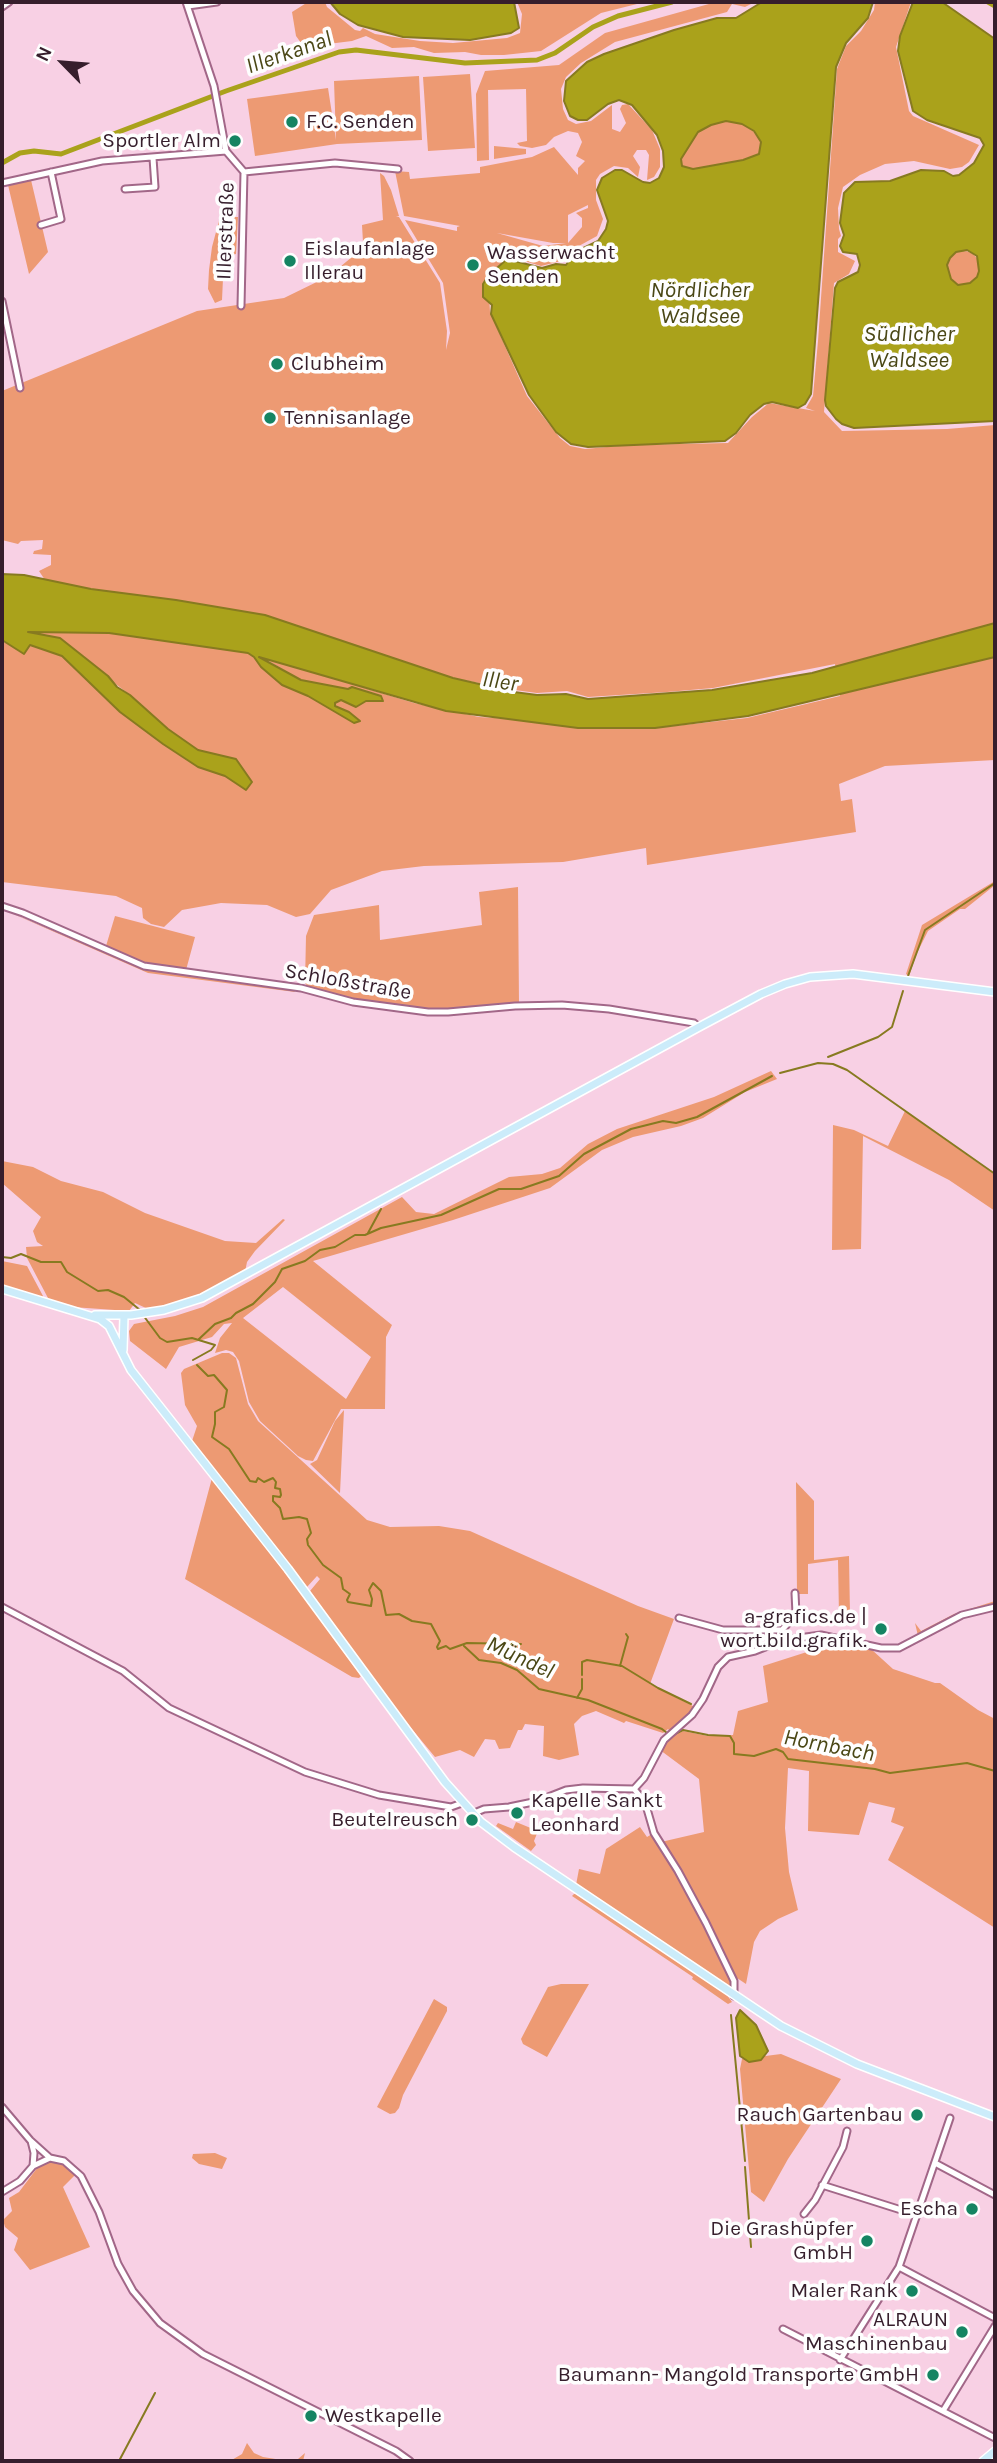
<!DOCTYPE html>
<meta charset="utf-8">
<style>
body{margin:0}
#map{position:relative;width:997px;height:2463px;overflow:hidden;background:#f8d0e4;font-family:Karla,sans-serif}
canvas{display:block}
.frame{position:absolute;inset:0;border:4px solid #361e2c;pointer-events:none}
.north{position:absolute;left:28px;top:28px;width:70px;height:70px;-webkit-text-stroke:5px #fefefe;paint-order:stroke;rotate:295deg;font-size:19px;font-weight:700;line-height:28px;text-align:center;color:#361e2c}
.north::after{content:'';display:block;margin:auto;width:24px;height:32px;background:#361e2c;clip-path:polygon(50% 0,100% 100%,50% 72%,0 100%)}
</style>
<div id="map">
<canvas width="997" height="2463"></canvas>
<div class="frame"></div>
<div class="north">N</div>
</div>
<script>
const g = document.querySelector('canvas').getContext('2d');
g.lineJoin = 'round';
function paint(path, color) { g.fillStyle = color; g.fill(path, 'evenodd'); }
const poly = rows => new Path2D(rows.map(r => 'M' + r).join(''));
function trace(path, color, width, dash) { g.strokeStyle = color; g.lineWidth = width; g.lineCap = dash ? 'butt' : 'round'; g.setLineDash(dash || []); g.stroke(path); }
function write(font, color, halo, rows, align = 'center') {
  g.font = font + ' Karla,sans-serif'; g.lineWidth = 7; g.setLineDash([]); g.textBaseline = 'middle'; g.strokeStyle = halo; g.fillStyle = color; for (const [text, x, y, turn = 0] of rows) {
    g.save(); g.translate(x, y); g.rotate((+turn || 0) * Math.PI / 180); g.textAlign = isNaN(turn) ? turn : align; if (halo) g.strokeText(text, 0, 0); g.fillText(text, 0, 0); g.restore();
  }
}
paint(poly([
 [308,2,325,2,327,7,355,30,360,31,363,28,375,34,420,41,453,43,507,38,520,33,522,14,517,2,645,2,601,13,541,51,504,55,481,55,465,52,434,53,414,47,392,48,366,36,352,41,304,47,296,36,292,12],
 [716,2,755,2,745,7,732,4,727,12,615,42,581,63,566,77,561,89,563,109,568,120,576,124,591,121,612,105,612,129,620,132,626,123,620,109,622,105,628,104,652,130,660,149,660,167,654,177,647,180,649,155,646,150,637,150,633,156,640,167,638,177,628,168,614,166,600,174,596,180,596,200,603,219,597,236,577,247,561,261,541,266,511,257,506,259,488,276,490,312,527,396,560,438,570,446,585,449,629,445,728,443,752,417,769,403,815,411,806,408,813,396,818,341,837,69,846,46,861,31,874,10,875,2,911,2,896,47,909,111,913,116,979,145,969,162,962,167,950,169,914,161,885,164,860,175,843,187,838,208,839,229,841,236,838,239,838,252,855,261,849,274,834,283,824,412,842,431,947,429,995,425,995,760,885,766,839,784,841,801,852,799,856,832,647,865,646,848,563,862,424,866,382,871,331,890,310,914,296,917,267,905,221,903,182,910,164,927,151,924,143,918,142,908,116,896,2,882,2,643,7,642,24,653,30,645,62,656,120,712,163,744,198,767,225,776,246,789,236,759,198,750,168,729,130,695,91,665,45,635,18,632,109,633,248,653,254,657,261,667,282,685,308,696,354,723,349,712,335,706,335,703,341,700,348,702,375,702,348,689,301,680,260,656,414,703,479,717,656,728,747,718,840,696,835,664,713,688,667,692,588,697,567,691,537,693,515,690,453,678,218,607,176,600,91,589,45,580,39,571,51,565,51,555,33,554,34,551,42,549,43,540,21,541,18,544,2,540,2,391,197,311,284,298,329,276,352,257,363,242,362,225,383,220,380,173,384,176,391,190,399,216,396,217,399,217,440,283,447,331,446,350,450,333,443,283,405,220,457,231,457,227,460,226,404,216,395,171,409,172,410,179,480,173,480,167,532,157,554,147,578,175,578,168,585,161,576,156,582,142,578,133,568,131,554,137,546,145,532,148,520,146,517,143,527,141,526,89,488,90,489,160,477,161,476,94,485,71,559,65,605,33],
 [588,205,588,208,576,213,582,218,582,227,568,243,568,215],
 [497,233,553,243,566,243,543,246],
 [470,74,475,148,428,151,423,77],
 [419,76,422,140,337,144,255,156,247,99,328,88,336,140,334,81],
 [726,121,742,124,753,131,761,142,759,154,743,160,693,169,682,166,681,159,698,132,711,125],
 [494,146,526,149,526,154,494,159],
 [31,180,48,252,29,274,8,185],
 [220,217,238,217,236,254,224,257,222,300,215,303,208,289,209,270,212,247],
 '946 268a17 17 0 1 1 34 0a17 17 0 1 1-34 0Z',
 [995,881,995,885,965,909,960,909,928,931,917,953,909,976,906,974,922,925],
 [518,887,519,1004,446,1010,425,1009,351,998,309,988,305,983,306,936,314,915,379,905,380,940,482,925,479,892],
 [2,909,146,970,216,977,293,989,295,992,148,973],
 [115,916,195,937,186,970,149,963,147,964,106,946],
 [771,1071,777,1079,745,1092,703,1118,681,1126,633,1137,602,1150,550,1188,453,1220,313,1261,392,1325,386,1337,385,1409,341,1409,313,1461,306,1460,298,1456,260,1421,249,1402,239,1361,233,1352,226,1350,215,1353,220,1338,232,1323,224,1324,212,1337,179,1347,166,1369,130,1341,129,1331,134,1324,175,1316,203,1307,402,1197,416,1212,434,1214,509,1177,542,1174,560,1168,588,1144,617,1129,714,1097],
 [283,1287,371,1357,346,1399,243,1318],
 [905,1111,995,1175,995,1211,949,1180,863,1136,861,1249,832,1250,833,1125,854,1130,888,1146],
 [2,1161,33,1167,61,1181,103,1192,145,1213,225,1241,256,1243,283,1219,285,1220,255,1251,247,1262,245,1272,203,1294,176,1303,148,1309,135,1303,129,1311,72,1307,49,1300,27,1258,26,1247,43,1246,37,1242,33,1231,41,1217,2,1183],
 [2,1261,27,1266,43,1296,42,1299,2,1285],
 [222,1353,229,1353,236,1358,248,1404,258,1421,367,1520,390,1527,439,1526,470,1531,638,1606,674,1619,650,1684,695,1707,690,1715,670,1731,668,1729,663,1733,626,1721,624,1723,596,1711,582,1716,574,1724,579,1755,559,1760,543,1756,544,1726,525,1724,522,1730,518,1730,510,1748,499,1749,495,1740,485,1739,474,1757,460,1750,435,1757,402,1717,310,1591,320,1579,317,1576,307,1587,192,1441,197,1426,185,1405,181,1373,184,1369],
 [344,1410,340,1493,310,1464,317,1460,335,1421],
 [212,1478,296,1587,361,1676,359,1678,352,1677,185,1579],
 [796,1482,814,1501,814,1560,849,1556,850,1615,839,1616,838,1560,808,1564,808,1594,797,1594],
 [995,1601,995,1605,960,1614,918,1636,915,1623,921,1631,954,1614],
 [857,1644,871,1649,893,1669,935,1683,940,1683,978,1710,995,1719,995,1928,888,1860,904,1827,891,1822,895,1808,869,1802,859,1835,808,1831,809,1771,788,1768,785,1828,789,1872,798,1910,778,1919,760,1931,754,1942,746,1984,734,1976,661,1842,704,1832,699,1779,660,1750,670,1737,683,1731,708,1736,733,1735,738,1711,768,1702,763,1666,810,1651,846,1648],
 [516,1822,538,1831,534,1841,536,1845,531,1851,496,1826,498,1823,513,1829],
 [640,1827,647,1837,652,1834,690,1898,731,1982,731,1987,728,1988,576,1885,579,1869,600,1874,606,1849],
 [574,1894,577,1894,727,1995,732,2002,728,2004,725,2002,692,1979,693,1977,572,1896],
 [561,1984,589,1984,547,2057,523,2044,521,2039,548,1987],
 [434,1999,447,2007,447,2011,403,2095,399,2108,395,2113,390,2114,377,2107],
 [781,2054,841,2079,788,2159,764,2202,751,2192,740,2069,742,2059],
 [215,2153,227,2158,222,2169,199,2164,192,2158,193,2154],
 [53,2160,67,2166,76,2174,63,2187,90,2247,30,2270,14,2250,18,2238,5,2227,3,2220,12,2211,9,2198,19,2192,41,2163],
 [247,2443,254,2453,263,2457,288,2461,298,2459,305,2453,303,2461,230,2461,242,2454]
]), '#ed9a73');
const water = poly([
 [330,2,514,2,519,28,511,33,470,40,403,37,358,25,340,14,330,2],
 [762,2,873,2,868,18,846,43,836,67,811,394,805,404,798,408,772,402,764,404,750,415,736,433,725,441,588,447,571,444,556,432,529,395,491,314,492,305,483,297,483,284,488,276,507,259,542,268,556,264,566,265,575,252,598,241,606,229,608,221,597,190,602,178,615,170,622,170,643,182,650,183,659,178,664,167,663,151,657,135,632,105,619,100,608,104,587,120,578,120,570,116,564,101,566,81,587,62,604,54,674,30,717,18,736,18,762,2],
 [726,121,742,124,754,131,761,142,759,154,743,160,693,169,682,166,681,159,698,132,711,125,726,121],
 [913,2,942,2,995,39,995,421,854,428,842,424,836,419,826,406,825,400,835,288,838,282,858,272,860,265,857,254,843,252,840,246,844,235,840,223,844,193,855,182,890,181,921,170,944,171,953,176,959,175,974,163,984,145,980,138,927,120,913,111,898,51,900,36,913,2],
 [967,250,977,256,979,271,977,277,970,283,958,285,951,279,947,265,950,258,956,252,967,250],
 [2,574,24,575,91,589,176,600,265,615,453,678,514,692,537,695,566,694,588,699,712,690,812,673,995,623,995,657,748,716,655,728,578,728,446,711,259,657,301,680,348,689,352,687,381,696,383,701,366,701,356,707,341,700,335,703,335,706,349,712,360,721,354,723,308,696,282,685,261,667,254,657,248,653,109,633,28,632,60,638,108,676,117,687,130,695,168,729,198,750,236,759,252,782,246,790,225,776,198,767,163,744,120,712,62,656,30,645,24,654,2,640,2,574],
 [740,2010,756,2025,768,2051,761,2060,749,2062,740,2056,736,2018,740,2010]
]);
paint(water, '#aaa21b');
trace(water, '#877a20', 2);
trace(poly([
 [908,976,925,930,995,883],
 [828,1057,878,1037,892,1027,903,991],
 [780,1073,818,1063,833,1064,847,1070,995,1174],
 [368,1233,381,1209],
 [2,1257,11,1258,21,1254,41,1262,61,1262,67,1272,98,1291,108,1290,124,1297,140,1310],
 [143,1315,160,1338,167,1342,192,1338,215,1345,211,1350,193,1360],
 [199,1339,215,1324,231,1318,236,1313,253,1304,275,1282,282,1269,305,1261,320,1250,335,1247,355,1235,365,1235,381,1228,441,1215,499,1189,521,1189,559,1176,584,1154,631,1129,663,1121,676,1123,697,1117,772,1076],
 [197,1365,208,1376,214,1375,227,1390,224,1407,215,1412,215,1424,212,1437,229,1449,250,1481,256,1482,258,1478,264,1482,273,1478,276,1482,275,1488,280,1489,281,1495,280,1497,273,1496,273,1501,280,1508,283,1519,299,1517,307,1519,311,1533,307,1539,308,1545,323,1565,341,1578,343,1589,350,1594,347,1600,348,1602,371,1606,372,1599,369,1590,373,1583,381,1591,386,1615,399,1614,412,1621,431,1624,440,1641,437,1647,438,1649,446,1646,450,1649,467,1643,521,1644],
 [464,1646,479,1660,501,1663,517,1670,539,1689,588,1700,662,1729,667,1733],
 [620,1666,628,1637,626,1634],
 [582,1675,582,1662,587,1660,622,1666,658,1688,691,1704],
 [577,1698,582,1689,582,1679],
 [673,1735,683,1730,708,1735,730,1736,734,1743,734,1754,754,1756,776,1749,783,1752,788,1759,875,1769,890,1773,967,1763,995,1771],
 [731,2015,745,2161],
 [745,2167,751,2247],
 [119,2461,155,2393]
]), '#877a20', 2);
trace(poly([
 [988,2,995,6],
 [2,163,20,153,34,151,61,154,226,91,339,52,356,50,465,63,537,60,555,53,593,27,618,16,672,2]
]), '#aaa21b', 5);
const minor = poly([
 [186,2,214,86,226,151,244,172,241,306],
 [188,6,217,2],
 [2,7,9,2],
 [244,172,335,163,398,169],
 [2,183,102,161,226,151],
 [125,189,155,187,153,158],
 [41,225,61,219,51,172],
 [2,301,20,388],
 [2,906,23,913,144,966,301,988,353,1002,428,1012,448,1012,515,1006,562,1005,609,1009,694,1023,699,1027],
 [2,1607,123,1671,169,1708,305,1772,379,1795,451,1807,462,1803],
 [679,1618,723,1630,782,1630],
 [783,1640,782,1630,796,1614,795,1593],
 [634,1789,644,1778,664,1740,692,1715,703,1699,718,1667,728,1657,755,1651,783,1640,821,1635,881,1648,899,1648,962,1615,995,1607],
 [472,1814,484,1809,509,1807,538,1801,566,1790,583,1788,634,1789,645,1802,654,1833,678,1871,706,1923,734,1981,734,1996],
 [2,2107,30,2140,50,2158,64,2161,81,2176,99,2212,118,2264,133,2291,160,2323,203,2354,396,2451,410,2461],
 [31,2141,34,2153,33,2166],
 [935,2163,995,2195],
 [822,2185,917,2215],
 [2,2192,20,2181,33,2166,50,2158],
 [804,2214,815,2200,843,2147,847,2131],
 [899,2267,995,2318],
 [783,2329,995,2438],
 [840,2360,899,2267,950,2118],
 [943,2411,995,2326]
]);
const major = poly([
 [2,1289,100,1319,109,1326,131,1370,288,1569,445,1782,481,1822,514,1847,781,2026,857,2064,995,2117],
 [95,1315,131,1315,164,1310,202,1298,699,1027,761,994,785,984,810,977,853,974,995,992],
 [123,1350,124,1316],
 [983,2461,995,2451]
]);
trace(minor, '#a26788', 9);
trace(major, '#fff', 10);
trace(minor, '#fff', 5);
trace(major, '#ccecfa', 7);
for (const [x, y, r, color] of [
 [292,122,7,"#158462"],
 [235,141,7,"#158462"],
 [290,261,7,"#158462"],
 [473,265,7,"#158462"],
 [277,364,7,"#158462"],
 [270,418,7,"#158462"],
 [881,1629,7,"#158462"],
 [517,1813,7,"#158462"],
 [472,1820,7,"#158462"],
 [917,2115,7,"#158462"],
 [972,2209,7,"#158462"],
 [867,2241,7,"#158462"],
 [912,2291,7,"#158462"],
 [962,2332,7,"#158462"],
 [933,2375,7,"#158462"],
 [311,2416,7,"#158462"]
]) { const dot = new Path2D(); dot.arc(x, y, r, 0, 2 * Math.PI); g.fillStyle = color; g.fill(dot); trace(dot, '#fefefe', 2.5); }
write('21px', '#361e2c', '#fefefe', [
 ["F.C. Senden",306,122,"left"],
 ["Sportler Alm",221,141],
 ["Eislaufanlage",304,249,"left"],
 ["Illerau",304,273,"left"],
 ["Wasserwacht",487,253,"left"],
 ["Senden",487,277,"left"],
 ["Clubheim",291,364,"left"],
 ["Tennisanlage",284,418,"left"],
 ["a-grafics.de |",867,1617],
 ["wort.bild.grafik.",867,1641],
 ["Kapelle Sankt",531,1801,"left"],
 ["Leonhard",531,1825,"left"],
 ["Beutelreusch",458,1820],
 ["Rauch Gartenbau",903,2115],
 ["Escha",958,2209],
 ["Die Grashüpfer",853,2229],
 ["GmbH",853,2253],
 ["Maler Rank",898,2291],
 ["ALRAUN",948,2320],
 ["Maschinenbau",948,2344],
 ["Baumann- Mangold Transporte GmbH",919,2375],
 ["Westkapelle",325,2416,"left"]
], 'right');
write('21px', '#361e2c', '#fefefe', [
 ["Illerstraße",226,231,-88],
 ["Schloßstraße",348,982,10]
]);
write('italic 23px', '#4a4715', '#fefefe', [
 ["Illerkanal",289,53,-19],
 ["Nördlicher",700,290],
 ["Waldsee",700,316],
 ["Südlicher",909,334],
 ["Waldsee",909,360],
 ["Iller",500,682,9],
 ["Mündel",520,1658,25],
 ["Hornbach",829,1746,11]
]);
</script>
